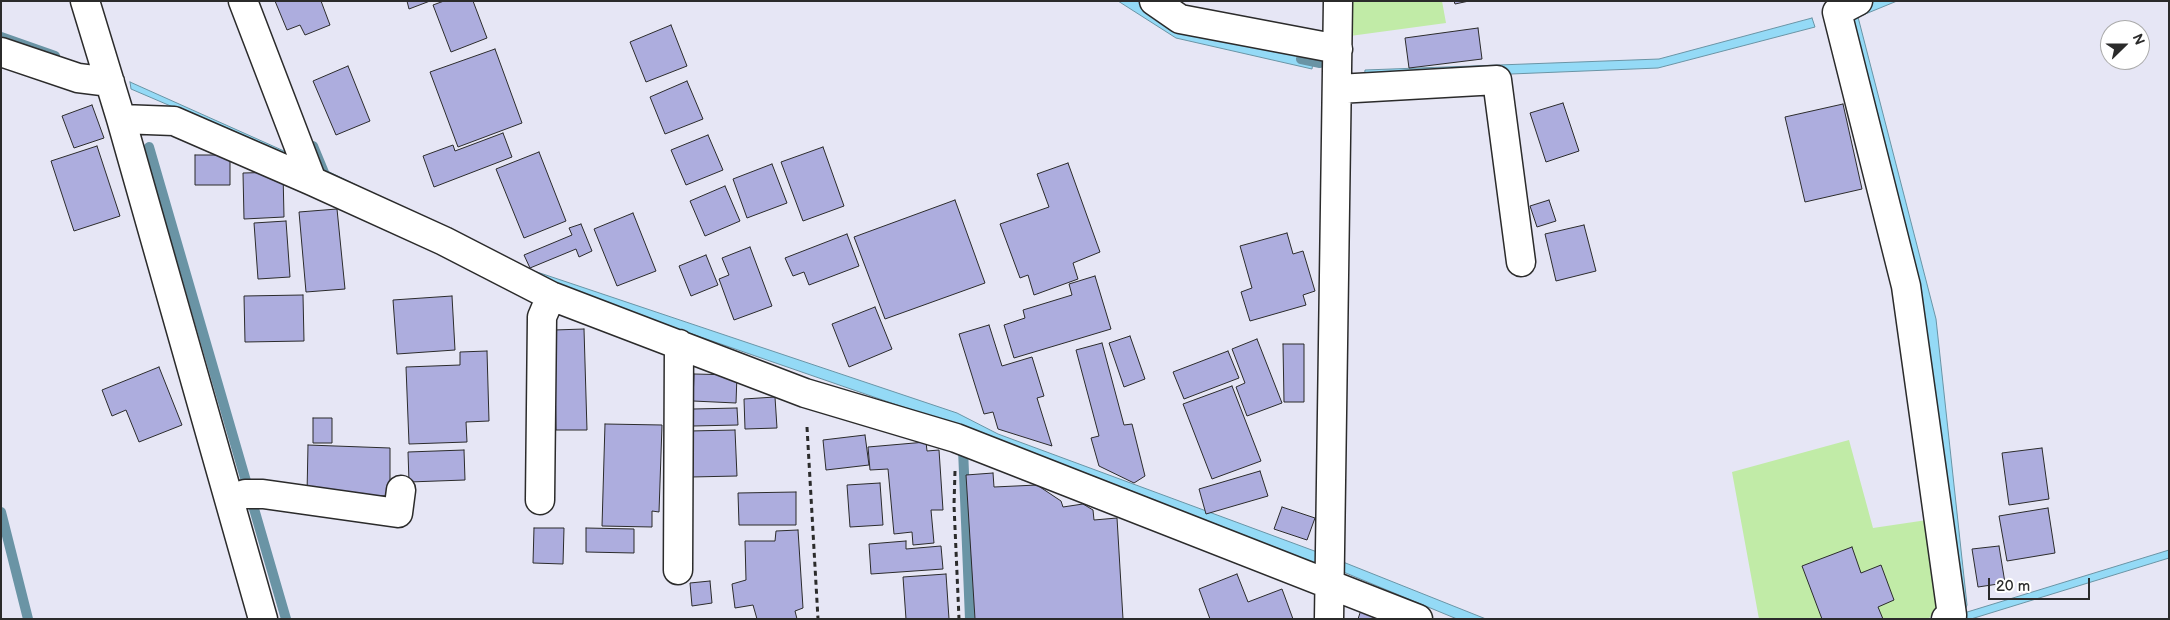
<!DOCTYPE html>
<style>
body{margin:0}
#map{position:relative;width:2170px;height:620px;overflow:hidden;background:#e6e6f5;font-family:"Balsamiq Sans",sans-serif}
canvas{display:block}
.frame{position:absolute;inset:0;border:2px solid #2b2b2b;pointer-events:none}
.north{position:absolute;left:2100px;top:20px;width:50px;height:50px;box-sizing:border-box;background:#fff;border:1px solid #aaa;border-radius:50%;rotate:68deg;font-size:14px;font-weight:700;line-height:20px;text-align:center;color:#2b2b2b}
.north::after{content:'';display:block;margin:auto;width:18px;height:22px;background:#2b2b2b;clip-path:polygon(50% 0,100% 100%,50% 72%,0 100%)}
.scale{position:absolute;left:1988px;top:578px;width:102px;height:22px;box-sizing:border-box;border:2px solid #2b2b2b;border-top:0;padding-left:6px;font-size:15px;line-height:18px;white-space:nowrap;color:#2b2b2b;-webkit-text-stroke:4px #fff;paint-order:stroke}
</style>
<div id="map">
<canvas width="2170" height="620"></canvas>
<div class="frame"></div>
<div class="north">N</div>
<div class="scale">20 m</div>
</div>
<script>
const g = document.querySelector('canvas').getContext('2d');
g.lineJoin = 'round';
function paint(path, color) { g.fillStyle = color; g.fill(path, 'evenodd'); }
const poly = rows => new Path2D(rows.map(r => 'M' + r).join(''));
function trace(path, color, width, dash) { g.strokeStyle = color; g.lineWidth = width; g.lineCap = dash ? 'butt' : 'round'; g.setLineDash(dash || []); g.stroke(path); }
paint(poly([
 [1350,1,1442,1,1446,23,1350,36],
 [1849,440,1873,528,1927,520,1940,607,1928,619,1759,619,1732,472]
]), '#c1eba7');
const water = poly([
 [1118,1,1140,1,1181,27,1314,56,1312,69,1176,38,1118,1],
 [1873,1,1897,1,1858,17,1936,319,1967,605,1964,613,2169,550,2169,558,1971,619,1952,619,1846,12,1873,1],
 [1812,18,1815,27,1658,68,1364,80,1365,70,1659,59,1812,18],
 [130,82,313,164,531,270,957,413,998,434,1328,556,1486,619,1457,619,1341,571,1326,568,952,424,530,278,180,110,131,89,130,82]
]);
paint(water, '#94daf6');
trace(water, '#6a94a5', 1);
trace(poly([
 [1,37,55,56],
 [1301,59,1320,63],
 [313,146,325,175],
 [149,147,286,619],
 [963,449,970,619],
 [1,512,28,619]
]), '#6a94a5', 10);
const building = poly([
 [275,1,321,1,330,25,305,35,300,25,287,30,275,1],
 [407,1,430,1,409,9,407,1],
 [444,1,473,1,487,38,451,52,433,5,444,1],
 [1454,1,1469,1,1455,4,1454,1],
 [671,25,687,66,646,82,630,42,671,25],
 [1478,28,1482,59,1409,68,1405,38,1478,28],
 [495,49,522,123,458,147,430,72,495,49],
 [348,66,370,121,336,135,313,81,348,66],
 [687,81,703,119,665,134,650,97,687,81],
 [1563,103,1579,151,1546,162,1530,113,1563,103],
 [1843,104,1862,189,1805,202,1785,117,1843,104],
 [92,105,104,138,74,148,62,116,92,105],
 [503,133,512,157,434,187,423,156,453,145,455,151,503,133],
 [708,135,723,170,686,185,671,150,708,135],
 [97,146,120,216,74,231,51,161,97,146],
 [823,147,844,206,803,221,781,162,823,147],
 [539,152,566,221,524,238,496,169,539,152],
 [195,155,230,155,230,185,195,185,195,155],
 [1068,163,1100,252,1073,263,1078,279,1034,295,1028,275,1020,278,1000,224,1049,207,1037,174,1068,163],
 [772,164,787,203,747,218,733,179,772,164],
 [283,172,284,217,244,219,243,173,283,172],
 [725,186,740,221,705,236,690,201,725,186],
 [955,200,985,283,885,319,854,237,955,200],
 [1549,200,1556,221,1537,227,1530,206,1549,200],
 [337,209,345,289,306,292,299,212,337,209],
 [633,213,656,271,617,286,594,229,633,213],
 [286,221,290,277,258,279,254,223,286,221],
 [581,224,592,251,579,257,576,249,530,268,524,255,572,235,569,228,581,224],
 [1584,225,1596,271,1556,281,1545,234,1584,225],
 [1287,233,1293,254,1303,251,1315,291,1303,295,1306,305,1250,321,1241,292,1252,288,1240,246,1287,233],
 [847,234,859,266,809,285,804,272,793,276,785,258,847,234],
 [750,247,772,306,734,320,719,279,729,275,722,258,750,247],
 [706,255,718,285,691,296,679,266,706,255],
 [1095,276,1111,329,1014,358,1004,325,1025,318,1023,310,1072,295,1069,284,1095,276],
 [303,295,304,341,245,342,244,296,303,295],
 [452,296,455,350,397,354,393,300,452,296],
 [875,307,892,349,849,367,832,324,875,307],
 [989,325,1002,366,1032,357,1044,396,1037,398,1052,446,998,429,993,412,984,414,959,334,989,325],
 [584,329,587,430,556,430,554,330,584,329],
 [1130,336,1145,379,1124,387,1109,343,1130,336],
 [1257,339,1282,403,1247,416,1236,387,1245,383,1232,349,1257,339],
 [1102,343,1124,425,1132,424,1145,476,1134,483,1099,466,1091,438,1099,436,1076,350,1102,343],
 [1283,344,1304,344,1304,402,1284,402,1283,344],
 [487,351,489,421,466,422,467,442,409,444,406,367,460,365,460,352,487,351],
 [1228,351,1239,378,1184,399,1173,372,1228,351],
 [159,367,182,425,139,442,126,410,112,416,102,390,159,367],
 [694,374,737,375,736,403,693,401,694,374],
 [1232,386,1261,461,1212,479,1183,404,1232,386],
 [775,397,777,428,745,429,744,399,775,397],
 [737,408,738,425,693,426,693,409,737,408],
 [313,418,332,418,332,443,313,443,313,418],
 [605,424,662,425,659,512,652,511,652,527,602,526,605,424],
 [735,430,737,476,691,477,690,431,735,430],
 [865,435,869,465,826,470,823,440,865,435],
 [926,442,927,451,939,450,943,510,931,510,934,543,913,545,912,532,894,534,888,469,870,470,868,447,926,442],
 [308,445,390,448,390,496,307,494,308,445],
 [2042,448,2049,499,2009,505,2002,453,2042,448],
 [464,450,465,480,409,482,408,452,464,450],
 [1260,471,1268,496,1206,514,1199,489,1260,471],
 [993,473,994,487,1037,485,1061,501,1063,507,1083,504,1093,510,1094,520,1117,518,1123,619,975,619,966,475,993,473],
 [880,483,883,525,850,527,847,485,880,483],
 [796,492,796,525,739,525,738,493,796,492],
 [1282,507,1315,518,1307,540,1274,529,1282,507],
 [2048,508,2055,553,2007,561,1999,516,2048,508],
 [534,528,564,528,563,564,533,563,534,528],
 [586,528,634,529,634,553,586,552,586,528],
 [798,530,803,608,795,611,797,619,757,619,753,605,735,608,732,584,746,580,745,541,775,541,776,531,798,530],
 [906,541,906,549,941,546,943,569,871,574,869,544,906,541],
 [1999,546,2005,583,1978,587,1972,549,1999,546],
 [1852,547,1861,573,1881,565,1894,600,1878,607,1883,619,1822,619,1802,566,1852,547],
 [946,574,949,619,906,619,903,577,946,574],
 [1237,574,1248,602,1282,589,1293,619,1210,619,1199,589,1237,574],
 [710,581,712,603,692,606,690,583,710,581],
 [1364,601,1404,619,1358,619,1364,601]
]);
paint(building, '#adadde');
trace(building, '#2b2b2b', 1);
const minor = poly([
 [85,1,121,119,263,619],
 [243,1,312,181],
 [1154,1,1180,19,1338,49],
 [1858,1,1837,12,1906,286,1952,615,1946,619],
 [1,52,78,78,110,82],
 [1338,89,1497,80,1521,262],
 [121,119,174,121,312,181,444,241,551,296,805,393,956,438,1418,619],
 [229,499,245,494,263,494,398,513,401,490],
 [540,500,542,317,551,296],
 [678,570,679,344],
 [1329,619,1338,1]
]);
trace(minor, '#2b2b2b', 31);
trace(poly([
 [807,427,818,619],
 [955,471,954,505,959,619]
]), '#2b2b2b', 3, [5, 4]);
trace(minor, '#fff', 28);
</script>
